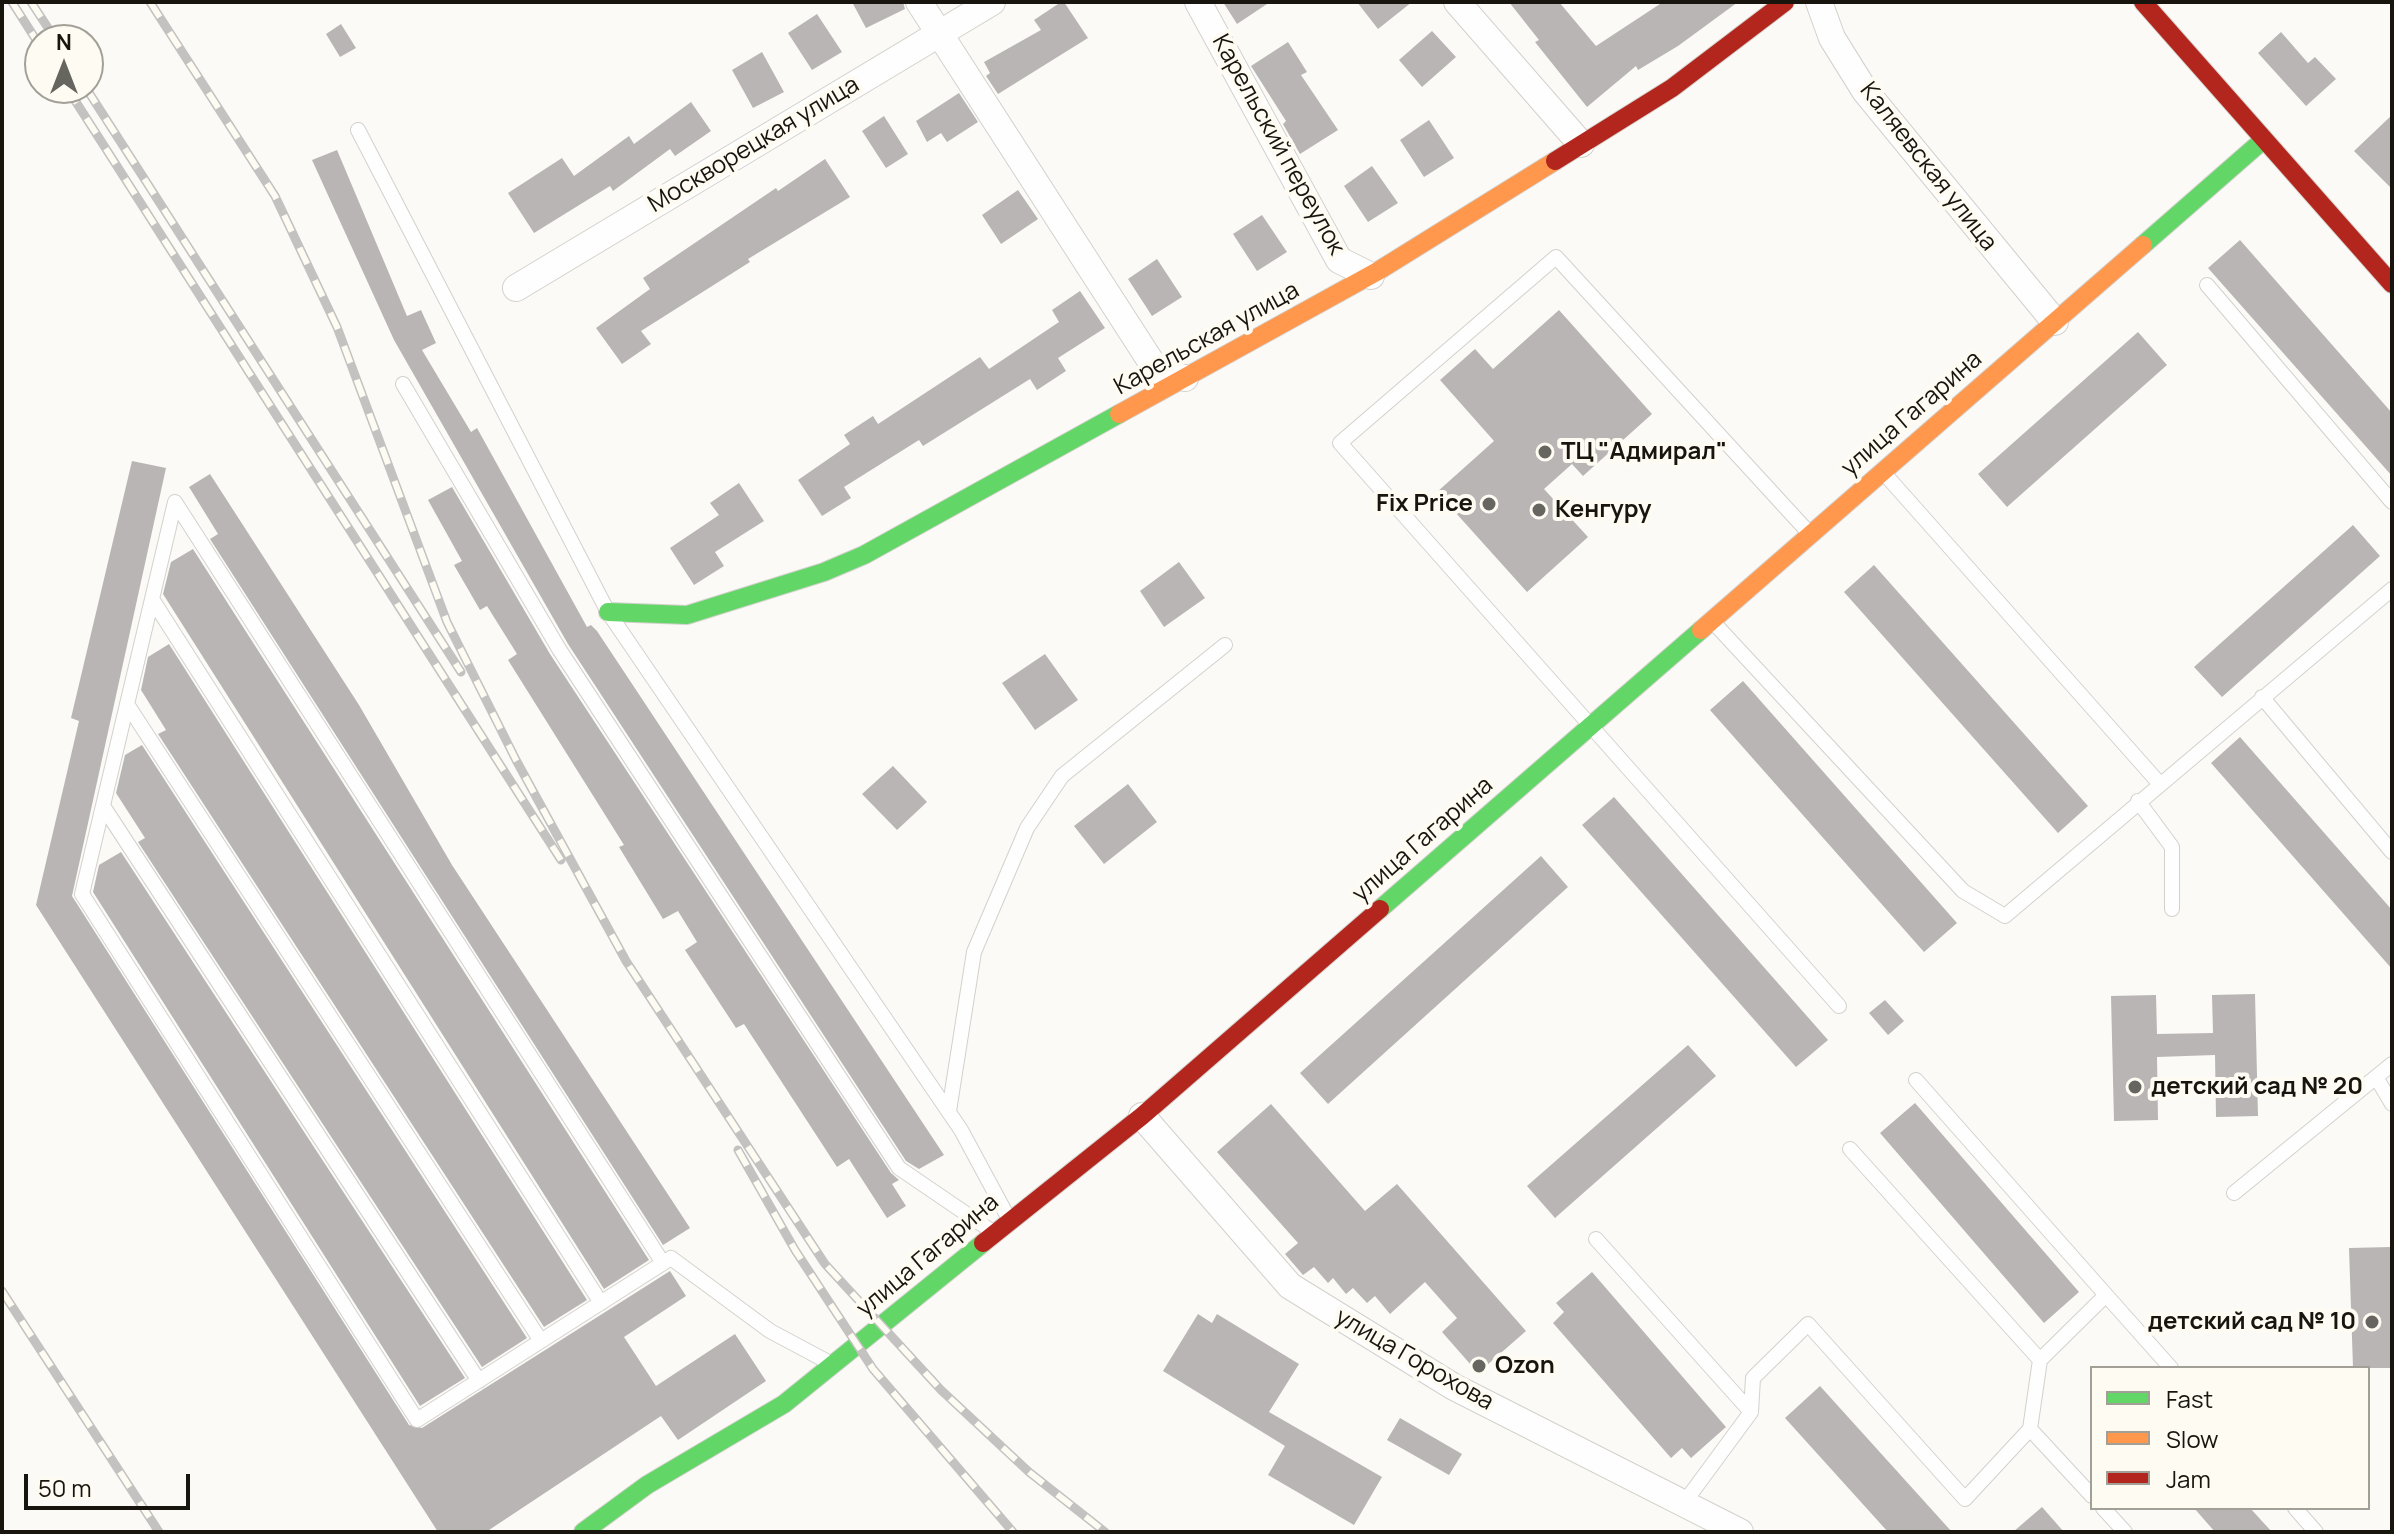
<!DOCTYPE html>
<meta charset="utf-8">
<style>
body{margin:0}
#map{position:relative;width:2394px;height:1534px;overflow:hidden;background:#fbfaf6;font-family:Manrope,sans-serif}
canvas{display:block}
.frame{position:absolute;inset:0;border:4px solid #18150e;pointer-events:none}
.legend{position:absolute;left:2090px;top:1366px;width:280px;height:144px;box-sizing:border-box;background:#fefbf3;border:2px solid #a29f97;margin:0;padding:10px 14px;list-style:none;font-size:24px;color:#18150e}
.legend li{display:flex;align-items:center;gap:16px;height:40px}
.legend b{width:40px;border:2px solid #a29f97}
.north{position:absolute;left:24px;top:24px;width:80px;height:80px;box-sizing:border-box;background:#fefbf3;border:2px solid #a29f97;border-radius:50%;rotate:0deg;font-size:22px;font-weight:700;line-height:32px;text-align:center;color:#18150e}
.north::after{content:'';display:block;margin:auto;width:28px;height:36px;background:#67655f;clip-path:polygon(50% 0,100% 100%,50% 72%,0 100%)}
.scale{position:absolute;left:24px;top:1474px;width:166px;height:36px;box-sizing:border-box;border:4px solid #18150e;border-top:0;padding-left:10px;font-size:24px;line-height:28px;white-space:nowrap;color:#18150e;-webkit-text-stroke:6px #fefbf3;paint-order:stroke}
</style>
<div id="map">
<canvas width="2394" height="1534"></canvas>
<div class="frame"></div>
<ul class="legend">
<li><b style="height:10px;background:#63d668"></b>Fast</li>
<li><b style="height:10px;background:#ff974d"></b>Slow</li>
<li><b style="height:10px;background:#b3261e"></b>Jam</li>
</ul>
<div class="north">N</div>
<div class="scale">50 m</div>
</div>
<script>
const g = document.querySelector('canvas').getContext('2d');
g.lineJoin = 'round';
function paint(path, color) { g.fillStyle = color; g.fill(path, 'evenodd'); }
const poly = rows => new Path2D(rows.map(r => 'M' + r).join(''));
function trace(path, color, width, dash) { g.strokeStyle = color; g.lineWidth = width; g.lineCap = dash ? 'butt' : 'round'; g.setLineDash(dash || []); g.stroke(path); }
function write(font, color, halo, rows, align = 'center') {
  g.font = font + ' Manrope,sans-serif'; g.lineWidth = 8; g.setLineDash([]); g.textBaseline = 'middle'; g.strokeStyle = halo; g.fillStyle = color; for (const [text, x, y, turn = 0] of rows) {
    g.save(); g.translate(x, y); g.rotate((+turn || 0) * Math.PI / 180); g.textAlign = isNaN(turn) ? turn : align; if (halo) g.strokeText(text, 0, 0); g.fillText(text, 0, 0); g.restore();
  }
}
paint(poly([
 [852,2,903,2,905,9,866,28],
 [1061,2,1064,2,1088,38,998,94,986,76,990,73,984,62,1041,30,1034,20],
 [1223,2,1270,2,1237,24],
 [1357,2,1412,2,1378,29],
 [1509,2,1559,2,1596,46,1663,2,1738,2,1678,46,1638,70,1636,66,1587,107,1535,42,1539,40],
 [817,14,842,52,812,70,788,33],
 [341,24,356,48,340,57,326,34],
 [1432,31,1456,57,1422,87,1399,60],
 [2281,32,2308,63,2315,57,2336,79,2306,106,2258,53],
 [1288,42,1307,72,1301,75,1338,130,1300,154,1283,124,1286,121,1251,66],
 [762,52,784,92,753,108,732,70],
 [959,93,978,122,947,142,941,133,927,142,916,121],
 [691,102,711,131,675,156,670,149,613,191,610,186,534,233,508,193,562,158,574,176,629,136,634,144],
 [2392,115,2392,189,2354,151],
 [884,116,908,154,886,168,862,131],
 [1429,120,1454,158,1424,177,1400,140],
 [337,150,407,316,421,310,436,343,422,350,471,432,477,428,587,627,591,625,597,631,944,1155,919,1169,906,1161,568,644,394,340,312,160],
 [825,159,850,197,748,259,750,262,641,331,651,344,622,364,596,328,650,289,643,278,776,188,778,191],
 [1372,166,1398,203,1368,222,1344,186],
 [1018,190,1038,219,1001,244,982,215],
 [1262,215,1287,252,1257,271,1233,234],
 [2240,240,2392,413,2392,476,2208,268],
 [1157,259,1182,297,1152,316,1128,279],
 [1080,291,1105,328,1058,358,1066,371,1037,390,1030,379,923,446,919,440,844,487,851,498,822,516,798,480,850,444,844,435,873,416,878,424,980,357,989,369,1059,322,1052,310],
 [1559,310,1652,414,1583,476,1572,464,1544,489,1588,537,1527,592,1437,492,1494,441,1440,380,1475,349,1493,369],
 [2138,332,2167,365,2007,507,1978,474],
 [132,461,166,468,72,896,409,1425,422,1428,670,1271,686,1296,624,1337,656,1386,735,1334,766,1381,678,1440,661,1416,486,1532,438,1532,36,905,79,721,71,718],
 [210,474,359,705,452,865,690,1228,663,1245,210,539,218,534,189,487],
 [739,483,764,521,715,552,724,566,694,585,670,548,719,515,710,503],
 [452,487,550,654,891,1173,899,1180,892,1184,906,1206,887,1218,849,1159,837,1167,744,1024,736,1028,685,950,697,942,678,911,663,919,619,847,624,845,508,660,517,654,487,606,480,610,454,565,462,561,428,500],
 [2353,525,2380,556,2222,697,2194,667],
 [193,549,649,1260,604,1289,163,594,171,562],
 [1179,562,1205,598,1164,627,1140,591],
 [1874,565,2088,806,2058,833,1844,592],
 [169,644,587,1300,544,1327,158,734,166,730,141,690,148,657],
 [1045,654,1078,700,1035,730,1002,683],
 [1743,681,1957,923,1924,952,1710,710],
 [2240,737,2392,910,2392,969,2211,763],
 [142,745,527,1338,482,1367,138,842,145,838,116,793,125,755],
 [893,766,927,802,897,830,862,794],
 [1128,784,1157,822,1104,864,1074,826],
 [1614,797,1828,1040,1796,1067,1582,825],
 [121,852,465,1378,420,1406,93,892,99,865],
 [1541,856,1568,887,1328,1104,1300,1073],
 [2255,994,2258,1116,2216,1117,2215,1055,2157,1057,2158,1120,2114,1121,2111,996,2156,995,2157,1034,2213,1033,2212,995],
 [1885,1000,1904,1021,1888,1035,1869,1013],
 [1688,1045,1716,1076,1555,1218,1527,1186],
 [1915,1103,2079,1292,2044,1323,1880,1133],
 [1271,1104,1365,1211,1397,1184,1526,1331,1478,1373,1442,1332,1457,1318,1425,1282,1390,1314,1375,1296,1367,1303,1353,1288,1346,1294,1333,1278,1328,1283,1314,1267,1303,1275,1285,1254,1298,1243,1217,1152],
 [2391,1247,2392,1368,2353,1368,2349,1248],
 [1592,1272,1726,1427,1691,1458,1682,1448,1671,1458,1553,1323,1564,1312,1556,1303],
 [1198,1314,1212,1323,1217,1314,1299,1364,1269,1412,1382,1477,1354,1525,1268,1475,1285,1446,1163,1371],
 [1820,1386,1952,1532,1888,1532,1785,1418],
 [1400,1418,1462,1454,1449,1475,1387,1440],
 [2042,1507,2064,1532,2013,1532],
 [2194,1508,2250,1508,2272,1532,2215,1532]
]), '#bab5b5');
const lane = poly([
 [358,130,608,612,961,1130,1009,1219],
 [2207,285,2392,502],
 [403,384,559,649,899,1168,993,1232],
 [1883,472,2159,783],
 [1810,534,1556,257,1340,443,1839,1006],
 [152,599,601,1303],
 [1713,622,1963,891,2005,916,2392,589],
 [2262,697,2392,852],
 [127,704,541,1341],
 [2138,801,2172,847,2172,909],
 [103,806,479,1381],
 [2376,1077,2392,1104],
 [1916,1080,2106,1295,2040,1360],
 [949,1111,974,952,1027,828,1062,776,1225,645],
 [1850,1149,2040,1360,2030,1429],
 [2234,1193,2392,1064],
 [1596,1239,1751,1412,1684,1503],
 [663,1263,175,502,82,894,417,1420,671,1258,770,1331,830,1363],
 [2106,1295,2171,1368],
 [1751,1412,1753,1378,1808,1324,1965,1499,2030,1429,2092,1496],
 [2103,1508,2125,1532],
 [2295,1508,2316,1532]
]);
const street = poly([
 [919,2,1157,371,1185,378],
 [1198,2,1339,260,1371,276],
 [1457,2,1581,144],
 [1819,2,1832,38,1865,91,2055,322],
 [516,288,992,2],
 [1142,1116,1290,1286,1454,1387,1740,1532]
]);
const fast = poly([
 [2143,245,2262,141],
 [608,612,687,615,824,572,864,555,1119,414],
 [1380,909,1701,630],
 [583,1532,647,1485,784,1404,983,1243]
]);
const slow = poly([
 [1119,414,1378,271,1555,161],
 [1701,630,2143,245]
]);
const jam = poly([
 [2143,2,2392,284],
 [1555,161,1672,88,1785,2],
 [983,1243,1142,1116,1380,909]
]);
trace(lane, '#d3d1cc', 16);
trace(street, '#d3d1cc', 28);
trace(fast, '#d3d1cc', 20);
trace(slow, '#d3d1cc', 20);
trace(jam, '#d3d1cc', 20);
trace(lane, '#fefefe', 14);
trace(street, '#fefefe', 26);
trace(fast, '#63d668', 18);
trace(slow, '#ff974d', 18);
trace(jam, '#b3261e', 18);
const rail = poly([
 [12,2,40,46],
 [31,2,56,40],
 [150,2,275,196,337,327,447,622,516,760,626,961,825,1264,941,1390,1029,1472,1105,1532],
 [67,88,561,860],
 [86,88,461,672],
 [738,1150,795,1250,873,1369,1013,1532],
 [2,1291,159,1532]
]);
trace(rail, '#c3c2c0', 9);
trace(rail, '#fefbf3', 6, [18]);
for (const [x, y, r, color] of [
 [1545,452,8,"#67655f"],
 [1489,504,8,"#67655f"],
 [1539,510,8,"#67655f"],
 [2135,1087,8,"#67655f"],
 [2372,1322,8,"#67655f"],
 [1479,1366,8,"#67655f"]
]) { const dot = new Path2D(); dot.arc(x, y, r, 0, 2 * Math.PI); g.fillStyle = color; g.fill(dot); trace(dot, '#fefbf3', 3); }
write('24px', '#18150e', '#fefbf3', [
 ["Москворецкая улица",754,145,-31],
 ["Карельский переулок",1278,145,61],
 ["Каляевская улица",1928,167,52],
 ["Карельская улица",1207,339,-29],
 ["улица Гагарина",1912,414,-41],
 ["улица Гагарина",1423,840,-41],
 ["улица Гагарина",928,1256,-40],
 ["улица Горохова",1414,1360,30]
]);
write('bold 24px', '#18150e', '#fefbf3', [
 ["ТЦ \"Адмирал\"",1561,452],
 ["Fix Price",1473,504,"right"],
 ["Кенгуру",1555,510],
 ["детский сад № 20",2151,1087],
 ["детский сад № 10",2356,1322,"right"],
 ["Ozon",1495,1366]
], 'left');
</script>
